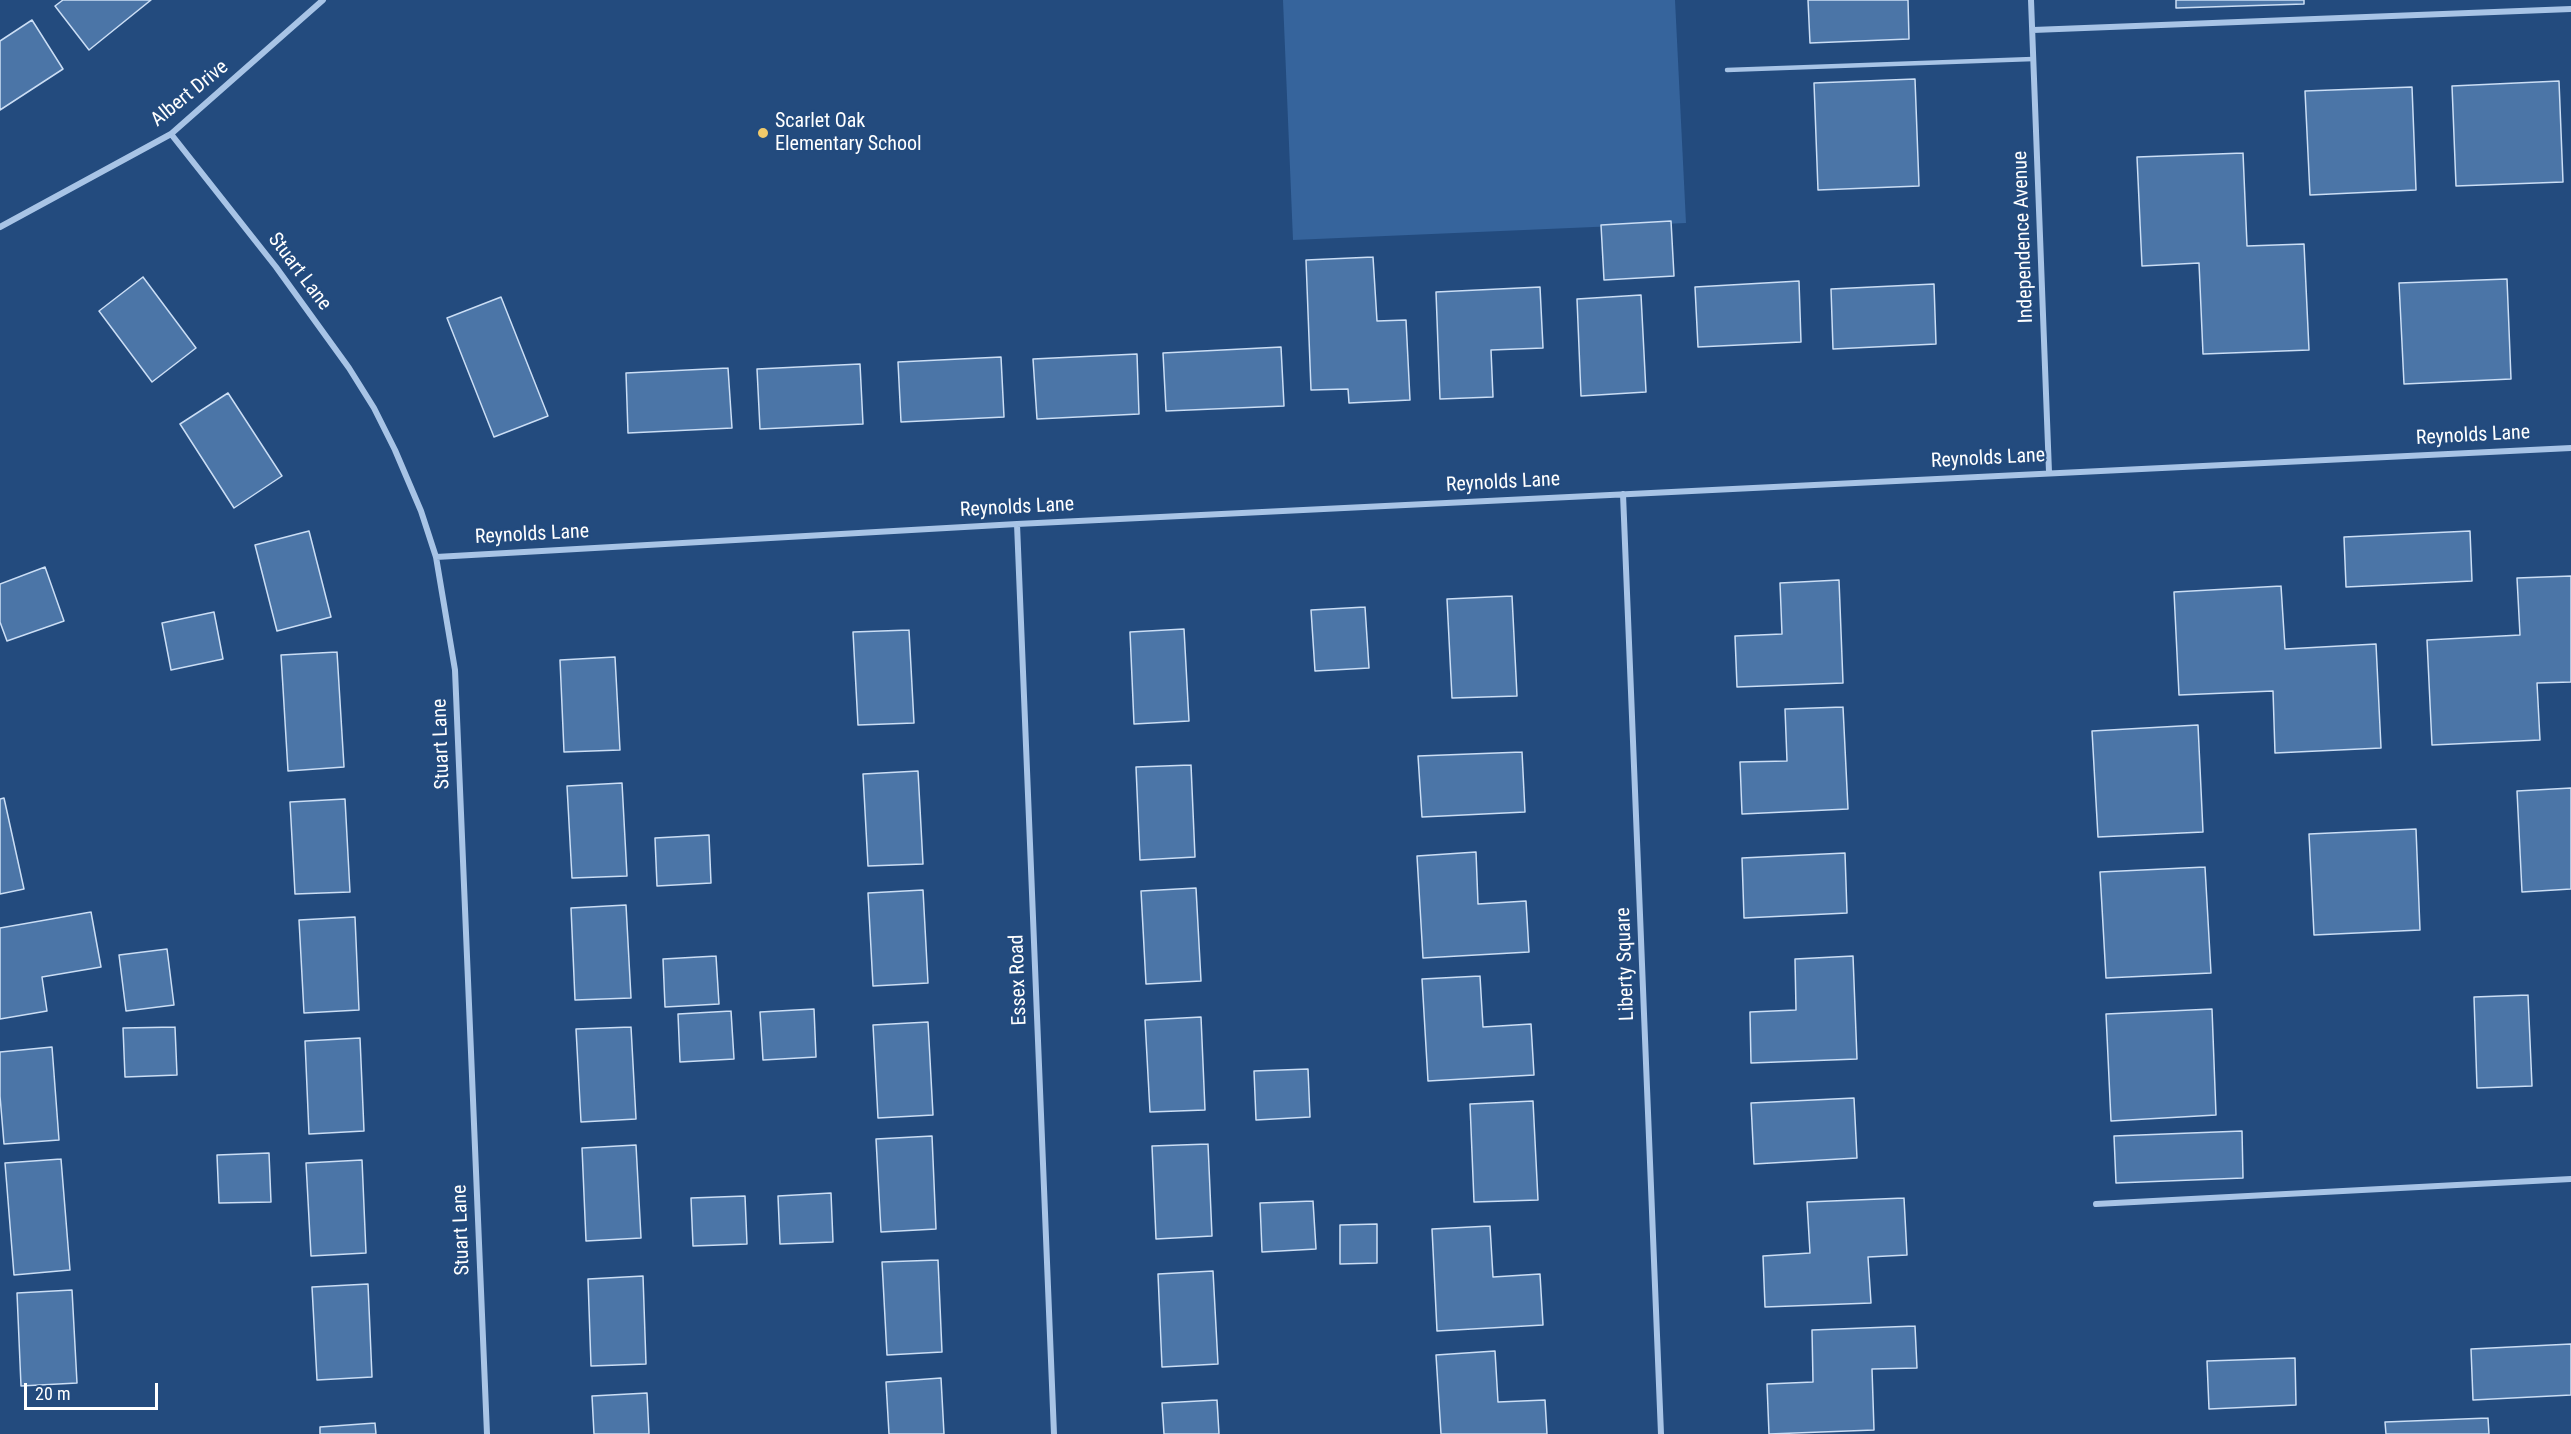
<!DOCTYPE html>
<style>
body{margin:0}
#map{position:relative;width:2571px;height:1434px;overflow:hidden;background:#234b7e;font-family:"Roboto Condensed",sans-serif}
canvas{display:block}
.scale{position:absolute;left:24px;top:1383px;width:134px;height:27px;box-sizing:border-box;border:3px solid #fff;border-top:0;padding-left:8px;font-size:18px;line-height:21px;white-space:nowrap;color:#fff;-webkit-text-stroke:4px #234b7e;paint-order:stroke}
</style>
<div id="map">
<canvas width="2571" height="1434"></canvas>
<div class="scale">20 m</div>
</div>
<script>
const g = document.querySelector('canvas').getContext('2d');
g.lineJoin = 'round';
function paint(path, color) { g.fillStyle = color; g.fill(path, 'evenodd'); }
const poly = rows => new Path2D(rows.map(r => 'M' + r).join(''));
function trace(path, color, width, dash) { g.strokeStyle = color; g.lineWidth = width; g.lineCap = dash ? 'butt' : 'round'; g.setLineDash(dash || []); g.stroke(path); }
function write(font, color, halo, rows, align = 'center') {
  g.font = font + ' "Roboto Condensed",sans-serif'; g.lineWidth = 4.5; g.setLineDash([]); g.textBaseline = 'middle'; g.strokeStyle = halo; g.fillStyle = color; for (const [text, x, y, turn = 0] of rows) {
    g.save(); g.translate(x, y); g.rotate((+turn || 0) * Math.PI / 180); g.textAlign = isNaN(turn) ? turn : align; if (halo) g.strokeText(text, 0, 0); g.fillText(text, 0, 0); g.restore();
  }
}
paint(poly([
 [1283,0,1675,0,1686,223,1293,240]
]), '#36649c');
const building = poly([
 [63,0,151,0,89,50,55,6,63,0],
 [1808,0,1908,0,1909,39,1810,43,1808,0],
 [2176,0,2304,0,2304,4,2176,8,2176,0],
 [32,20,63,69,0,110,0,41,32,20],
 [1915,79,1919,186,1818,190,1814,83,1915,79],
 [2559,81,2563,182,2456,186,2452,86,2559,81],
 [2412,87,2416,190,2310,195,2305,91,2412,87],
 [2243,153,2247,246,2304,244,2309,350,2203,354,2199,263,2142,266,2137,157,2243,153],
 [1671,221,1674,276,1604,280,1601,225,1671,221],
 [1373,257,1377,321,1406,320,1410,400,1349,403,1348,389,1311,390,1306,260,1373,257],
 [143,277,196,348,152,382,99,311,143,277],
 [2507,279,2511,379,2404,384,2399,283,2507,279],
 [1799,281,1801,342,1698,347,1695,287,1799,281],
 [1934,284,1936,344,1833,349,1831,289,1934,284],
 [1540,287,1543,348,1491,350,1493,397,1440,399,1436,292,1540,287],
 [1641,295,1646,392,1581,396,1577,299,1641,295],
 [501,297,548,416,494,437,447,318,501,297],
 [1281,347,1284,406,1166,411,1163,353,1281,347],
 [1137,354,1139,414,1037,419,1033,359,1137,354],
 [1001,357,1004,417,901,422,898,362,1001,357],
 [860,364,863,424,760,429,757,369,860,364],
 [728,368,732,428,628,433,626,373,728,368],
 [228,393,282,476,234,508,180,424,228,393],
 [309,531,331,617,277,631,255,545,309,531],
 [2470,531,2472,581,2346,587,2344,537,2470,531],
 [45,567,64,621,7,641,0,622,0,584,45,567],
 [2571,576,2571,682,2537,683,2540,740,2432,745,2427,640,2520,635,2517,578,2571,576],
 [1839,580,1843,683,1737,687,1735,636,1782,634,1780,583,1839,580],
 [2281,586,2285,649,2376,644,2381,748,2275,753,2273,691,2179,695,2174,592,2281,586],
 [1512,596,1517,696,1452,698,1447,599,1512,596],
 [1365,607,1369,668,1315,671,1311,610,1365,607],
 [214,612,223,659,171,670,162,623,214,612],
 [1184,629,1189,721,1134,724,1130,632,1184,629],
 [909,630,914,723,858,725,853,632,909,630],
 [337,652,344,767,288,771,281,655,337,652],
 [615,657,620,750,564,752,560,660,615,657],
 [1843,707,1848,809,1742,814,1740,762,1787,761,1785,709,1843,707],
 [2198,725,2203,832,2098,837,2092,731,2198,725],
 [1522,752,1525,812,1422,817,1418,756,1522,752],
 [1191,765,1195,857,1140,860,1136,767,1191,765],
 [918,771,923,864,868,866,863,774,918,771],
 [622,783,627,876,572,878,567,786,622,783],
 [2571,788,2571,889,2522,892,2517,791,2571,788],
 [4,798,24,889,0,894,0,799,4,798],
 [345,799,350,892,295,894,290,802,345,799],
 [2416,829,2420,930,2314,935,2309,834,2416,829],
 [709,835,711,883,657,886,655,838,709,835],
 [1476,852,1478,904,1526,901,1529,952,1423,958,1417,856,1476,852],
 [1845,853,1847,913,1744,918,1742,858,1845,853],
 [2205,867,2211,973,2106,978,2100,872,2205,867],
 [1196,888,1201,981,1146,984,1141,891,1196,888],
 [923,890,928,983,873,986,868,893,923,890],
 [626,905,631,998,575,1000,571,908,626,905],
 [91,912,101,967,42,977,47,1011,0,1019,0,928,91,912],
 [355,917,359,1010,304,1013,299,920,355,917],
 [167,949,174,1005,126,1011,119,955,167,949],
 [716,956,719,1004,665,1007,663,959,716,956],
 [1853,956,1857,1059,1751,1063,1750,1012,1796,1010,1795,959,1853,956],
 [1480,976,1483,1027,1531,1024,1534,1075,1428,1081,1422,979,1480,976],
 [2528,995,2532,1086,2477,1088,2474,997,2528,995],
 [814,1009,816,1057,763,1060,760,1012,814,1009],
 [2212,1009,2216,1115,2111,1121,2106,1014,2212,1009],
 [731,1011,734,1059,680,1062,678,1014,731,1011],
 [1201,1017,1205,1110,1150,1112,1145,1020,1201,1017],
 [928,1022,933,1115,878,1118,873,1025,928,1022],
 [175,1027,177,1075,125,1077,123,1028,175,1027],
 [631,1027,636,1119,581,1122,576,1029,631,1027],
 [360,1038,364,1131,309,1134,305,1041,360,1038],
 [52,1047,59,1140,4,1144,0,1096,0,1052,52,1047],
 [1308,1069,1310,1117,1256,1120,1254,1071,1308,1069],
 [1854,1098,1857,1158,1754,1164,1751,1103,1854,1098],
 [1533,1101,1538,1200,1474,1202,1470,1104,1533,1101],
 [2242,1131,2243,1178,2116,1183,2114,1136,2242,1131],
 [932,1136,936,1229,881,1232,876,1139,932,1136],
 [1208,1144,1212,1236,1156,1239,1152,1146,1208,1144],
 [636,1145,641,1238,586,1241,582,1148,636,1145],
 [269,1153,271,1202,219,1203,217,1155,269,1153],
 [61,1159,70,1270,14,1275,5,1163,61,1159],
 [362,1160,366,1253,311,1256,306,1163,362,1160],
 [831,1193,833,1242,780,1244,778,1196,831,1193],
 [745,1196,747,1244,693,1246,691,1198,745,1196],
 [1904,1198,1907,1255,1868,1257,1871,1303,1765,1307,1763,1256,1810,1253,1807,1202,1904,1198],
 [1313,1201,1316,1249,1262,1252,1260,1203,1313,1201],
 [1377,1224,1377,1263,1340,1264,1340,1225,1377,1224],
 [1490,1226,1493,1277,1540,1274,1543,1325,1437,1331,1432,1229,1490,1226],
 [938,1260,942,1352,887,1355,882,1262,938,1260],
 [1213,1271,1218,1364,1162,1367,1158,1274,1213,1271],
 [643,1276,646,1364,591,1366,588,1279,643,1276],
 [368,1284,372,1377,317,1380,312,1287,368,1284],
 [72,1290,77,1383,21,1386,17,1293,72,1290],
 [1915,1326,1917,1368,1872,1369,1874,1430,1769,1434,1767,1384,1813,1382,1812,1330,1915,1326],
 [2571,1344,2571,1395,2473,1400,2471,1349,2571,1344],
 [1495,1351,1498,1402,1545,1400,1547,1434,1441,1434,1436,1355,1495,1351],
 [2295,1358,2296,1405,2209,1409,2207,1361,2295,1358],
 [941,1378,944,1434,889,1434,886,1382,941,1378],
 [647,1393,649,1434,594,1434,592,1396,647,1393],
 [1217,1400,1219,1434,1164,1434,1162,1403,1217,1400],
 [2488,1418,2489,1434,2386,1434,2385,1422,2488,1418],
 [375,1423,376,1434,320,1434,320,1427,375,1423]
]);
paint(building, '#4b75a7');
trace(building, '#cbdef5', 1.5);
trace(poly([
 [1727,70,2033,59]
]), '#a8c4e6', 4.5);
trace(poly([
 [2031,0,2049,472],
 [2033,30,2571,9],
 [171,134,276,267,349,368,374,408,395,450,421,511,436,557,455,670,487,1434],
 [0,227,171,134,323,0],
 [1623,494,1661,1434],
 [1017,524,1054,1434],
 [436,557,1017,524,2571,448],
 [2096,1204,2571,1179]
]), '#a8c4e6', 6);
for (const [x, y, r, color] of [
 [763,133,6,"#f1ca6a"]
]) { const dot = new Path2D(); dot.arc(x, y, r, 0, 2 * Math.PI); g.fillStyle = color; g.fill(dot); trace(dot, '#234b7e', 2); }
write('20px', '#fff', '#234b7e', [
 ["Albert Drive",190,94,-39],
 ["Independence Avenue",2024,237,-92],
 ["Stuart Lane",299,272,53],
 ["Reynolds Lane",2473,436,-3],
 ["Reynolds Lane",1988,459,-3],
 ["Reynolds Lane",1503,483,-3],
 ["Reynolds Lane",1017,508,-3],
 ["Reynolds Lane",532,535,-3],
 ["Stuart Lane",442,744,-92],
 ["Liberty Square",1626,964,-92],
 ["Essex Road",1019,980,-92],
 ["Stuart Lane",462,1230,-92]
]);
write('20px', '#fff', '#234b7e', [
 ["Scarlet Oak",775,122],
 ["Elementary School",775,145]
], 'left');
</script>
